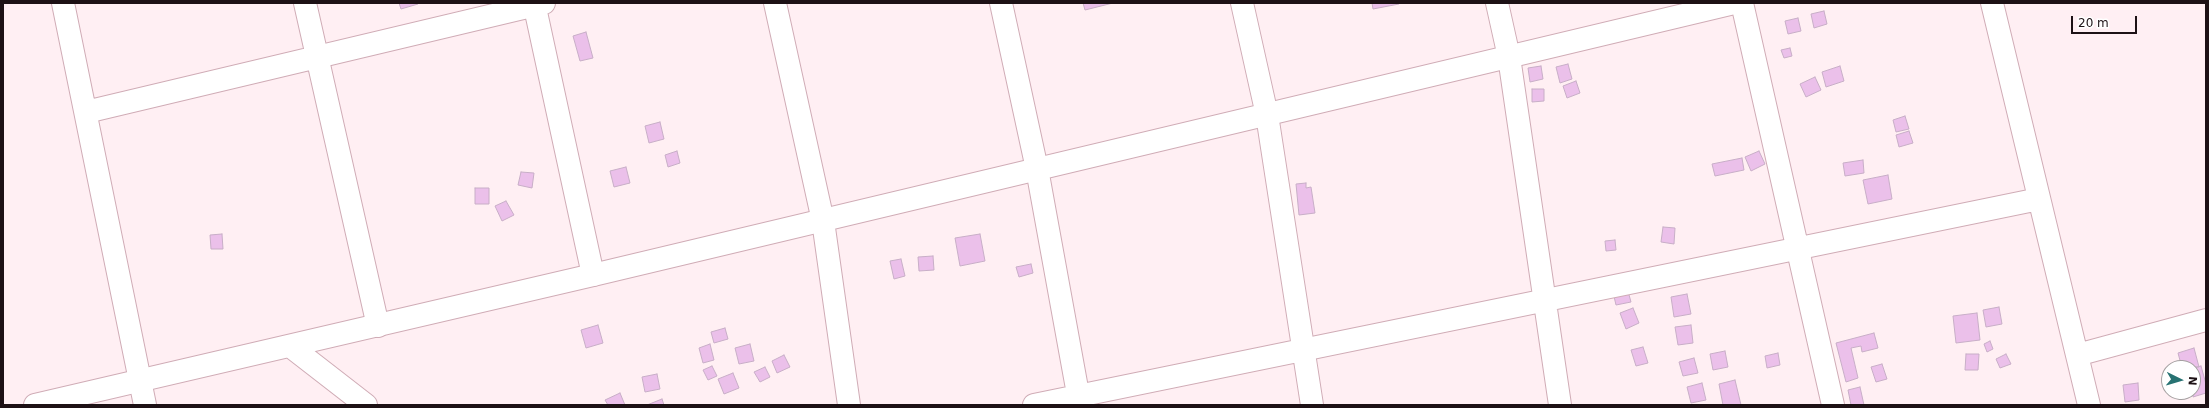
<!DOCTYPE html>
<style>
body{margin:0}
#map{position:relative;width:2209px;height:408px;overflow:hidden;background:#ffeff3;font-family:"DejaVu Sans",sans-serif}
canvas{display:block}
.frame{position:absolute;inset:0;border:4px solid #1d1115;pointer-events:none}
.north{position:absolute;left:2161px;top:360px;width:40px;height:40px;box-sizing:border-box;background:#fff;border:1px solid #a5a0a1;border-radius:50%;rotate:95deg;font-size:11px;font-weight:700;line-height:16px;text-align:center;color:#1d1115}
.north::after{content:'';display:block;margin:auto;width:14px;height:18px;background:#277272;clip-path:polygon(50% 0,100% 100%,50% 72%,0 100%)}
.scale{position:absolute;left:2071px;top:16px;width:66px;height:18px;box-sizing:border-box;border:2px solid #1d1115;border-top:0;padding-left:5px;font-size:12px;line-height:14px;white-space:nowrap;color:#1d1115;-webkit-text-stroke:3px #fff;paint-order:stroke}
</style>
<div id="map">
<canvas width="2209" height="408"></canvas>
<div class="frame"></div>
<div class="north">N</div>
<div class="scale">20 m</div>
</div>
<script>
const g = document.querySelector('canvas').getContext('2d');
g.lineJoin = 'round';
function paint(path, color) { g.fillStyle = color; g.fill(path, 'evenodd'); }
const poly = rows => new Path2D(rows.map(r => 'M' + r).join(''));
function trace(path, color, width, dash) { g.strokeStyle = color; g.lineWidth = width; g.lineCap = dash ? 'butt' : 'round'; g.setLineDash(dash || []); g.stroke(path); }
const building = poly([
 [399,3,418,3,418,4,401,9,399,3],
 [1083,3,1113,3,1085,10,1083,3],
 [1372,3,1399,3,1399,4,1373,9,1372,3],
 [1824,11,1827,24,1814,28,1811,14,1824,11],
 [1798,18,1801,31,1788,34,1785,21,1798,18],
 [586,32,593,58,580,61,573,36,586,32],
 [1790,48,1792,56,1784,58,1781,50,1790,48],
 [1568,64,1572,79,1560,83,1556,67,1568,64],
 [1541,66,1543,79,1530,82,1528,68,1541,66],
 [1840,66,1844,81,1826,87,1822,72,1840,66],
 [1815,77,1821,90,1806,97,1800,84,1815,77],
 [1576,81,1580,93,1567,98,1563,86,1576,81],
 [1532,89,1544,89,1544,101,1532,102,1532,89],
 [1905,116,1909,129,1896,132,1893,120,1905,116],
 [660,122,664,139,649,143,645,126,660,122],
 [1909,131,1913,143,1899,147,1896,135,1909,131],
 [677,151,680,163,668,167,665,155,677,151],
 [1759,151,1765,164,1751,171,1745,157,1759,151],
 [1742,158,1744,170,1715,176,1712,164,1742,158],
 [1863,160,1864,173,1845,176,1843,163,1863,160],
 [626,167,630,183,614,187,610,171,626,167],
 [521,172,534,173,532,188,518,185,521,172],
 [1888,175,1892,199,1868,204,1863,180,1888,175],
 [1306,183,1306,188,1311,187,1315,213,1299,215,1296,184,1306,183],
 [475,188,489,188,489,204,475,204,475,188],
 [506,201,514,215,502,221,495,206,506,201],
 [1663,227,1675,228,1674,244,1661,242,1663,227],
 [222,234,223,249,211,249,210,235,222,234],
 [980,234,985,261,960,266,955,238,980,234],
 [1615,240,1616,250,1606,251,1605,241,1615,240],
 [933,256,934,270,919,271,918,257,933,256],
 [901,259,905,276,894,279,890,261,901,259],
 [1031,264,1033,273,1019,277,1016,267,1031,264],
 [1626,284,1631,302,1616,305,1612,288,1626,284],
 [1687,294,1691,314,1674,317,1671,297,1687,294],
 [1999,307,2002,324,1986,327,1983,310,1999,307],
 [1633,308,1639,323,1626,329,1620,313,1633,308],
 [1977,313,1980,340,1956,343,1953,316,1977,313],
 [598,325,603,343,586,348,581,330,598,325],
 [1691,325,1693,343,1678,345,1675,327,1691,325],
 [725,328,728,339,714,343,711,332,725,328],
 [1874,333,1878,348,1862,352,1861,346,1851,348,1858,378,1846,382,1836,343,1874,333],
 [1990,341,1993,349,1987,352,1984,344,1990,341],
 [710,344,714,360,703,363,699,348,710,344],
 [750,344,754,361,739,364,735,348,750,344],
 [1643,347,1648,363,1636,366,1631,350,1643,347],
 [2194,348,2199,367,2182,368,2178,353,2194,348],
 [1725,351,1728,367,1713,370,1710,354,1725,351],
 [1778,353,1780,365,1767,368,1765,356,1778,353],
 [1966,354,1979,354,1978,370,1965,370,1966,354],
 [2006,354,2011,364,2000,368,1996,359,2006,354],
 [784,355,790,367,777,373,772,361,784,355],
 [1694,358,1698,373,1683,376,1679,362,1694,358],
 [1882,364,1887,379,1876,382,1871,367,1882,364],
 [712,366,717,376,708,380,703,370,712,366],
 [2201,366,2206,384,2206,393,2193,397,2193,368,2201,366],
 [765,367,770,377,760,382,754,372,765,367],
 [733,373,739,388,724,394,718,379,733,373],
 [657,374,660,389,645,392,642,377,657,374],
 [1735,380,1741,405,1723,405,1719,384,1735,380],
 [1702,383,1706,400,1691,403,1687,387,1702,383],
 [2138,383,2139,400,2125,402,2123,385,2138,383],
 [1860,387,1864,405,1851,405,1848,390,1860,387],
 [2172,392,2187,392,2173,396,2172,392],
 [620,393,625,405,608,405,605,400,620,393],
 [662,399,664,405,647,405,662,399]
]);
paint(building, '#ebc0ea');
trace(building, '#c8aec7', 1);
const minor = poly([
 [63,3,145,405],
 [305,3,378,326],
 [534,3,593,275],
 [775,3,823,221,849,405],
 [1001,3,1037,169,1080,405],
 [1242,3,1267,115,1312,405],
 [1497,3,1509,57,1560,405],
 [1742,3,1833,405],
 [1992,3,2089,405],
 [86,112,544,3],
 [2077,355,2206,320],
 [1034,405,2039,199]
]);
const tertiary = poly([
 [290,346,366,405],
 [35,405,593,275,1734,3]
]);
trace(minor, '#d0acb6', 24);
trace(tertiary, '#d0acb6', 24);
trace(minor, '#fff', 22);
trace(tertiary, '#fff', 22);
</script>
